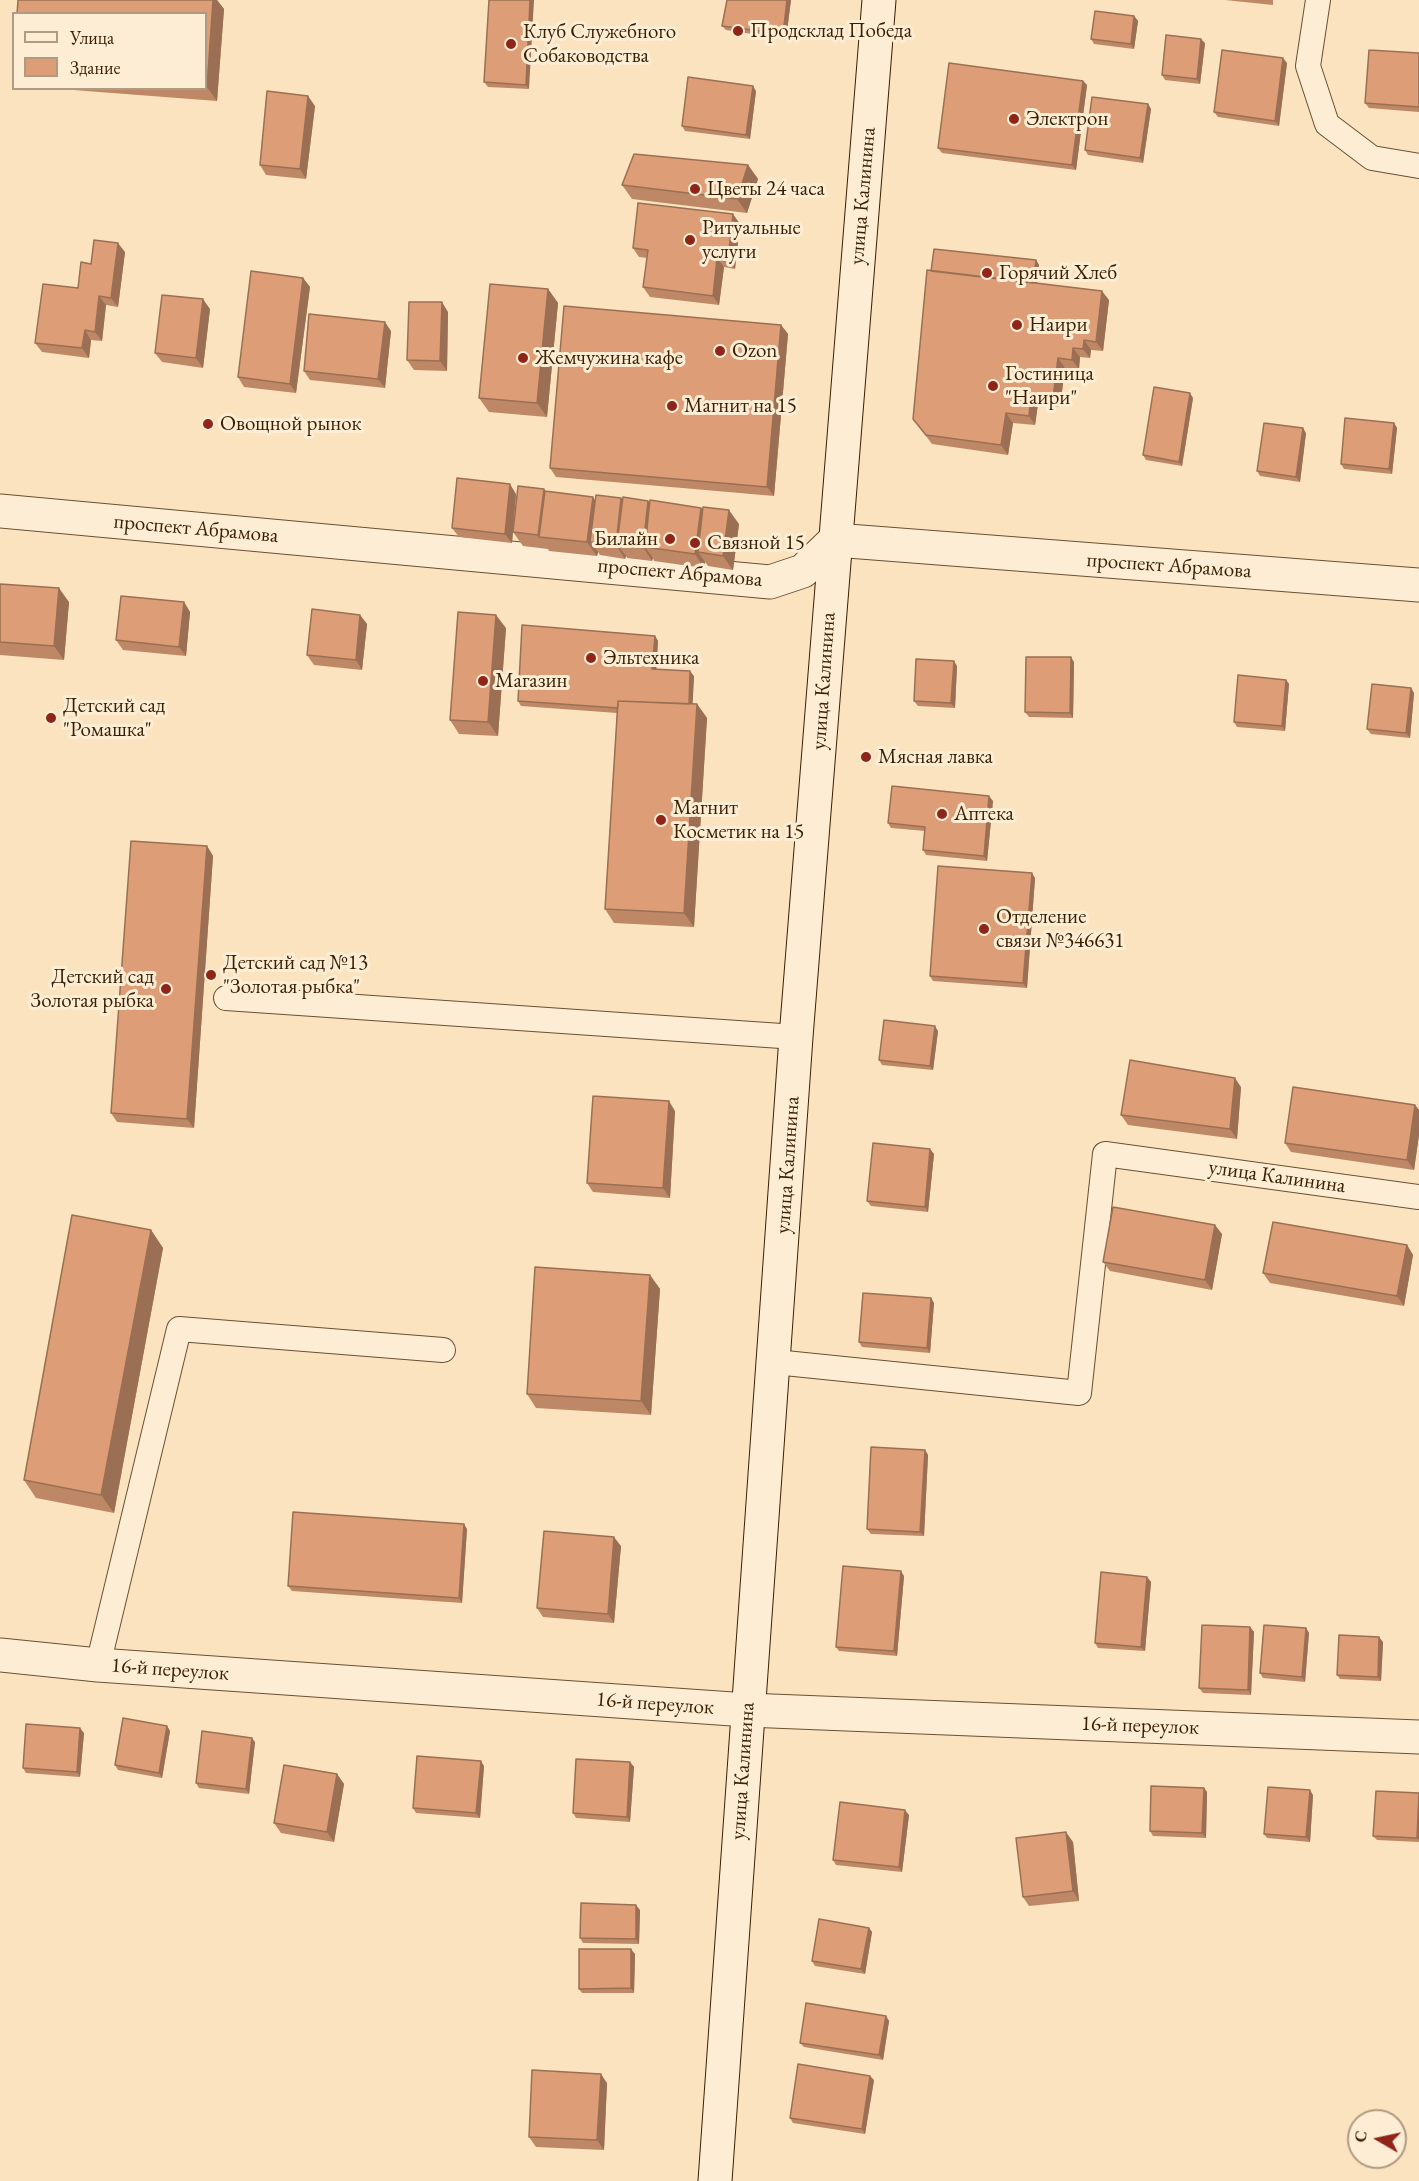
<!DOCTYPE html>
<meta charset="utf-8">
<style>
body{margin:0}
#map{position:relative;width:1419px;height:2181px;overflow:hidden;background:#fce3bf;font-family:"EB Garamond",serif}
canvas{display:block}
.legend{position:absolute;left:12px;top:12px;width:195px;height:78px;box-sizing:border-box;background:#fdedd5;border:2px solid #af9b80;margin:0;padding:8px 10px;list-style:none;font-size:18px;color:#3a1f01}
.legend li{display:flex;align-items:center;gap:12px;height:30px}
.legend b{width:30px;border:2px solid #af9b80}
.north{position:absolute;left:1347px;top:2109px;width:60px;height:60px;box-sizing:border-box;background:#fdedd5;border:2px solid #af9b80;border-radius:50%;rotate:279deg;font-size:16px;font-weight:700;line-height:24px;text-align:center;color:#3a1f01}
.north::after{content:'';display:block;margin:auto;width:21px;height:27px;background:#8f2418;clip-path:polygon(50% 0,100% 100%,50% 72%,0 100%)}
</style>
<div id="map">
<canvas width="1419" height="2181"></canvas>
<ul class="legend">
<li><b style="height:8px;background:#fdedd5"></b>Улица</li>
<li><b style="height:16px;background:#dd9e77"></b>Здание</li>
</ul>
<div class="north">С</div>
</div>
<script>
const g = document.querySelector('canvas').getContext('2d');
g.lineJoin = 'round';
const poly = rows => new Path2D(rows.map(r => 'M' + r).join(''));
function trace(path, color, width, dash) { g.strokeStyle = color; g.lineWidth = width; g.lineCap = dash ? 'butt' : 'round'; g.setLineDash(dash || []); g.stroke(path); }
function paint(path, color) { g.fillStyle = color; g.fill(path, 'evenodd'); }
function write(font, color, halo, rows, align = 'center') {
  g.font = font + ' "EB Garamond",serif'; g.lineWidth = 6; g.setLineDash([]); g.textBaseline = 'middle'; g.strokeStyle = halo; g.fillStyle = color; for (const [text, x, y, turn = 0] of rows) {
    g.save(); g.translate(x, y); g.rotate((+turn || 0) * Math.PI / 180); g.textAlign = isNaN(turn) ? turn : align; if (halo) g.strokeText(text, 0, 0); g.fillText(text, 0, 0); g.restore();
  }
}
const service = poly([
 [1318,0,1308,66,1327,124,1372,158,1419,166],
 [226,998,796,1037],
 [775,1362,1079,1393,1105,1154,1419,1197],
 [98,1665,179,1329,443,1350]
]);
const minor = poly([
 [0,511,770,582,803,571,835,540,1419,585],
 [0,1655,98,1665,747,1710,1419,1737]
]);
const secondary = poly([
 [715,2181,796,1037,879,0]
]);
trace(service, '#6a5030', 26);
trace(minor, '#6a5030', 35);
trace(secondary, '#3a1f01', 35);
trace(service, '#fdedd5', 24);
trace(minor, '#fdedd5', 33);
trace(secondary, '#fdedd5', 33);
paint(poly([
 [18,0,217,0,224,9,217,101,47,88,206,88,206,14],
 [489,0,529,89,488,87,484,82],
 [791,0,786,39,726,30,722,26],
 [1225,0,1273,0,1273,5],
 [1134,16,1138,21,1134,49,1094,44,1091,39],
 [1205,43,1200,84,1165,80,1162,75],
 [1419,53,1419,112,1369,108,1365,103],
 [1287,63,1279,126,1218,117,1214,112],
 [1083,81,1087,85,1076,170,942,153,938,148],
 [756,91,750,139,685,131,682,126],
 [1148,104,1151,109,1143,163,1088,155,1085,150],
 [315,106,306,179,266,175,260,165],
 [748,165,758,179,747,213,632,199,622,185],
 [740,224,735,269,724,267,719,305,650,297,643,287,647,258,639,257,633,248],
 [125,252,118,307,106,305,102,341,91,340,89,358,42,352,35,343,78,288,91,264],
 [1036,260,1039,265,1037,283,1109,300,1103,351,1091,350,1090,358,1080,357,1079,369,1065,368,1060,407,1038,404,1035,425,1013,423,1008,455,932,444,913,419,931,271],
 [303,278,310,287,296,393,244,387,238,377],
 [548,289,558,303,547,417,489,412,479,398],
 [210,309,203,368,162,362,155,353],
 [448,312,447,371,414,370,407,360],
 [781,325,788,334,774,496,556,477,550,468],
 [391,331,385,388,310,380,304,371],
 [1193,398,1182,466,1146,460,1143,455],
 [1394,423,1397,428,1392,474,1344,469,1341,464],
 [1306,433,1300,482,1260,476,1257,471],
 [544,489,545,491,595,501,621,498,623,501,648,501,650,503,701,508,703,511,739,524,733,570,708,566,705,562,704,568,654,561,653,558,652,561,627,558,626,556,625,559,600,555,598,552,597,556,549,551,548,549,523,546,513,532],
 [516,494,512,543,459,537,452,528],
 [0,584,69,602,64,660,0,655],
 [184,602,190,612,186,656,123,650,116,640],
 [360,615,367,624,362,670,314,665,307,655],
 [506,628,498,736,459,734,450,720],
 [655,636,658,641,656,670,694,676,692,704,697,704,707,718,694,927,614,923,605,909,617,713,521,706,518,701],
 [1074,662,1073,718,1029,717,1025,712],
 [957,666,955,708,918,706,914,701],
 [1286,680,1289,684,1285,731,1237,727,1234,722],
 [1411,688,1414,693,1410,738,1371,734,1367,729],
 [993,801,987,861,926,855,923,850,925,831,891,828,888,823],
 [207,846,213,856,194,1128,117,1122,111,1113],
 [1035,878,1027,988,933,981,930,976],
 [938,1031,933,1070,882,1065,879,1060],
 [1241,1087,1237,1139,1128,1125,1121,1115],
 [1415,1105,1419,1110,1419,1135,1414,1170,1291,1152,1285,1143],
 [675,1111,670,1198,593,1192,587,1183],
 [934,1154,928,1212,871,1206,867,1201],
 [151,1230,163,1248,114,1513,36,1498,24,1480],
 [1222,1234,1212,1290,1110,1271,1103,1262],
 [1407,1245,1413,1255,1404,1306,1270,1283,1263,1273],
 [650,1275,660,1289,651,1415,536,1408,527,1394],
 [931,1298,934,1303,930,1353,862,1347,859,1342],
 [925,1450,928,1455,924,1536,871,1534,867,1529],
 [467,1529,462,1603,292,1591,288,1586],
 [621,1546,614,1623,543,1617,537,1608],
 [904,1576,897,1656,839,1651,836,1647],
 [1147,1577,1151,1582,1145,1651,1098,1648,1095,1643],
 [1250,1627,1254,1632,1251,1695,1203,1693,1199,1688],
 [1306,1628,1309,1633,1305,1682,1263,1678,1260,1673],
 [1383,1642,1381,1681,1340,1679,1337,1675],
 [167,1726,170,1731,162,1778,118,1770,115,1765],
 [84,1733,80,1777,26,1773,23,1768],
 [255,1742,249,1794,199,1788,196,1783],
 [630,1762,634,1767,630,1822,576,1818,573,1813],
 [484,1766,480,1818,416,1813,413,1808],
 [337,1774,344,1784,334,1842,281,1833,274,1823],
 [1204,1788,1207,1792,1206,1838,1153,1836,1150,1831],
 [1419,1793,1419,1842,1377,1840,1373,1836],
 [1313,1795,1310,1842,1267,1838,1264,1834],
 [909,1815,902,1872,836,1865,833,1860],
 [1073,1842,1079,1901,1029,1906,1023,1897],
 [640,1910,639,1944,583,1943,580,1938],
 [869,1928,872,1932,865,1974,815,1966,812,1961],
 [635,1954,634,1993,582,1993,579,1989],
 [886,2016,889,2021,883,2060,804,2047,800,2043],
 [874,2080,865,2134,793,2123,790,2118],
 [607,2083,604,2150,536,2147,529,2137]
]), '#be8866');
paint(poly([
 [213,0,217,0,224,9,217,101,207,87],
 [530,0,534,0,529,89,526,85],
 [787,0,791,0,786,39,783,34],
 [1134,16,1138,21,1134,49,1131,44],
 [1201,39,1205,43,1200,84,1197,79],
 [1283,58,1287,63,1279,126,1275,121],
 [1083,81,1087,85,1076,170,1072,165],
 [753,86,756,91,750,139,746,135],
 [308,96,315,106,306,179,300,169],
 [1148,104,1151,109,1143,163,1140,158],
 [748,165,758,179,747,213,737,199],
 [733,214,740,224,735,269,728,259],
 [118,243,125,252,118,307,111,298],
 [717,258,724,267,719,305,713,296],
 [1036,260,1039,265,1036,292,1033,287],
 [303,278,310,287,296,393,290,384],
 [548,289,558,303,547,417,537,403],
 [1102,291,1109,300,1103,351,1096,342],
 [99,296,106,305,102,341,95,332],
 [203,299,210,309,203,368,196,358],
 [442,302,448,312,447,371,440,361],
 [385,322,391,331,385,388,378,379],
 [781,325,788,334,774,496,767,487],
 [85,330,91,340,89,358,82,348],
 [1084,340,1091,350,1090,358,1083,349],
 [1073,348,1080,357,1079,369,1072,360],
 [1058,358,1065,368,1060,407,1053,398],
 [1190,393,1193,398,1182,466,1179,462],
 [1031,395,1038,404,1035,425,1029,416],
 [1006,413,1013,423,1008,455,1001,445],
 [1394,423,1397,428,1392,474,1389,469],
 [1303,428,1306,433,1300,482,1296,477],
 [510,484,516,494,512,543,505,534],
 [544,489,554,503,539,537,538,535],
 [593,497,602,511,590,542,598,552,597,556,587,542],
 [621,498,631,512,617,544,626,556,625,559,616,545],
 [648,501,658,514,645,547,653,558,652,561,643,547],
 [701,508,710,521,698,552,705,562,704,568,695,554],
 [729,510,739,524,733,570,723,556],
 [59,588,69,602,64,660,54,646],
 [184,602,190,612,186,656,179,647],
 [360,615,367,624,362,670,356,660],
 [496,615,506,628,498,736,488,722],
 [655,636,658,641,656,674,652,669],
 [1071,657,1074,662,1073,718,1070,713],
 [954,661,957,666,955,708,951,703],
 [690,671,694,676,692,718,688,713],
 [1286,680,1289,684,1285,731,1282,726],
 [1411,688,1414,693,1410,738,1406,733],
 [697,704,707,718,694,927,684,913],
 [989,796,993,801,987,861,984,856],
 [207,846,213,856,194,1128,187,1119],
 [1032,873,1035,878,1027,988,1023,983],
 [935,1026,938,1031,933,1070,930,1066],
 [1235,1078,1241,1087,1237,1139,1230,1129],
 [669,1101,675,1111,670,1198,663,1188],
 [1415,1105,1419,1110,1419,1135,1414,1170,1407,1160],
 [930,1149,934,1154,928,1212,925,1207],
 [1215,1225,1222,1234,1212,1290,1205,1280],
 [151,1230,163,1248,114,1513,101,1495],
 [1407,1245,1413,1255,1404,1306,1397,1296],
 [650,1275,660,1289,651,1415,641,1401],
 [931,1298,934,1303,930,1353,927,1348],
 [925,1450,928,1455,924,1536,920,1532],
 [464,1524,467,1529,462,1603,459,1598],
 [614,1537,621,1546,614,1623,608,1614],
 [901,1571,904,1576,897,1656,894,1651],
 [1147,1577,1151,1582,1145,1651,1141,1647],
 [1250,1627,1254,1632,1251,1695,1248,1690],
 [1306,1628,1309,1633,1305,1682,1302,1677],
 [1379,1637,1383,1642,1381,1681,1378,1677],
 [167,1726,170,1731,162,1778,159,1773],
 [80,1728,84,1733,80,1777,77,1772],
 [252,1738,255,1742,249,1794,246,1789],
 [481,1761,484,1766,480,1818,476,1813],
 [630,1762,634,1767,630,1822,627,1817],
 [337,1774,344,1784,334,1842,327,1832],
 [1204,1788,1207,1792,1206,1838,1202,1833],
 [1310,1790,1313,1795,1310,1842,1306,1837],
 [1419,1801,1419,1840,1417,1838],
 [905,1810,909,1815,902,1872,899,1867],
 [1066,1832,1073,1842,1079,1901,1073,1891],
 [636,1905,640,1910,639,1944,636,1939],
 [869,1928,872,1932,865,1974,861,1969],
 [631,1949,635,1954,634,1993,631,1988],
 [886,2016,889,2021,883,2060,879,2055],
 [601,2074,607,2083,604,2150,597,2140],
 [870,2076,874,2080,865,2134,862,2129]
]), '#9b6f53');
const building = poly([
 [18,0,213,0,207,87,206,87,206,14,17,14,18,0],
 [489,0,530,0,526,85,484,82,489,0],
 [727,0,787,0,783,34,722,26,727,0],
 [1095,11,1134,16,1131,44,1091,39,1095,11],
 [1166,35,1201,39,1197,79,1162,75,1166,35],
 [1222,50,1283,58,1275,121,1214,112,1222,50],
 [1369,50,1419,53,1419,107,1365,103,1369,50],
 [949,63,1083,81,1072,165,938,148,949,63],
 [688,77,753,86,746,135,682,126,688,77],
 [267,91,308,96,300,169,260,165,267,91],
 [1092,97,1148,104,1140,158,1085,150,1092,97],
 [634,154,748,165,737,199,622,185,634,154],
 [638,203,733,214,728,259,717,258,713,296,643,287,648,250,633,248,638,203],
 [94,240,118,243,111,298,99,296,95,332,85,330,82,348,35,343,43,284,78,288,81,262,91,264,94,240],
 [934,249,1036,260,1033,283,931,271,934,249],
 [927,270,1102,291,1096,342,1084,340,1083,349,1073,348,1072,360,1058,358,1053,398,1031,395,1029,416,1006,413,1001,445,926,435,913,419,927,270],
 [251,271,303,278,290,384,238,377,251,271],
 [490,284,548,289,537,403,479,398,490,284],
 [162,295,203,299,196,358,155,353,162,295],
 [409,302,442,302,440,361,407,360,409,302],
 [564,306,781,325,767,487,550,468,564,306],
 [309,314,385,322,378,379,304,371,309,314],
 [1154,387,1190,393,1179,462,1143,455,1154,387],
 [1345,418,1394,423,1389,469,1341,464,1345,418],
 [1264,423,1303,428,1296,477,1257,471,1264,423],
 [457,478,510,484,505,534,452,528,457,478],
 [518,486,544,489,538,535,513,532,518,486],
 [545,491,593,497,587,542,539,537,545,491],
 [596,495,621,498,616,545,590,542,596,495],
 [623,497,648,501,643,547,617,544,623,497],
 [650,500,701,508,695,554,645,547,650,500],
 [703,507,729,510,723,556,698,552,703,507],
 [0,584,59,588,54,646,0,642,0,584],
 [121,596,184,602,179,647,116,640,121,596],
 [312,609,360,615,356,660,307,655,312,609],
 [458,612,496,615,488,722,450,720,458,612],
 [522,625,655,636,652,669,690,671,689,704,618,701,618,708,518,701,522,625],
 [1026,657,1071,657,1070,713,1025,712,1026,657],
 [916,659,954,661,951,703,914,701,916,659],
 [1238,675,1286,680,1282,726,1234,722,1238,675],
 [1372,684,1411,688,1406,733,1367,729,1372,684],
 [618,701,697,704,684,913,605,909,618,701],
 [892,786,989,796,984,856,923,850,925,827,888,823,892,786],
 [131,841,207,846,187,1119,111,1113,131,841],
 [938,866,1032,873,1023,983,930,976,938,866],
 [884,1020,935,1026,930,1066,879,1060,884,1020],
 [1130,1060,1235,1078,1230,1129,1121,1115,1130,1060],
 [1293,1087,1415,1105,1407,1160,1285,1143,1293,1087],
 [593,1096,669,1101,663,1188,587,1183,593,1096],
 [873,1143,930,1149,925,1207,867,1201,873,1143],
 [1113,1207,1215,1225,1205,1280,1103,1262,1113,1207],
 [72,1215,151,1230,101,1495,24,1480,72,1215],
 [1273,1222,1407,1245,1397,1296,1263,1273,1273,1222],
 [535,1267,650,1275,641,1401,527,1394,535,1267],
 [863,1293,931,1298,927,1348,859,1342,863,1293],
 [871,1447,925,1450,920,1532,867,1529,871,1447],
 [293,1512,464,1524,459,1598,288,1586,293,1512],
 [544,1531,614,1537,608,1614,537,1608,544,1531],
 [843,1566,901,1571,894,1651,836,1647,843,1566],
 [1101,1572,1147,1577,1141,1647,1095,1643,1101,1572],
 [1202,1625,1250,1627,1248,1690,1199,1688,1202,1625],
 [1264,1625,1306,1628,1302,1677,1260,1673,1264,1625],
 [1339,1635,1379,1637,1378,1677,1337,1675,1339,1635],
 [123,1718,167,1726,159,1773,115,1765,123,1718],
 [26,1724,80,1728,77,1772,23,1768,26,1724],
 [202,1731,252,1738,246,1789,196,1783,202,1731],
 [417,1756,481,1761,476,1813,413,1808,417,1756],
 [576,1759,630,1762,627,1817,573,1813,576,1759],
 [284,1765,337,1774,327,1832,274,1823,284,1765],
 [1151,1786,1204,1788,1202,1833,1150,1831,1151,1786],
 [1268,1787,1310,1790,1306,1837,1264,1834,1268,1787],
 [1376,1791,1419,1793,1417,1838,1373,1836,1376,1791],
 [840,1802,905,1810,899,1867,833,1860,840,1802],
 [1066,1832,1073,1891,1023,1897,1016,1838,1066,1832],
 [581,1903,636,1905,636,1939,580,1938,581,1903],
 [819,1919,869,1928,861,1969,812,1961,819,1919],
 [579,1949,631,1949,631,1988,579,1989,579,1949],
 [806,2003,886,2016,879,2055,800,2043,806,2003],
 [798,2064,870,2076,862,2129,790,2118,798,2064],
 [532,2070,601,2074,597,2140,529,2137,532,2070]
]);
paint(building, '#dd9e77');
trace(building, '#9b6f53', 1.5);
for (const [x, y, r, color] of [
 [738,31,6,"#8f2418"],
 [511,44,6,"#8f2418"],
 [1014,119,6,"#8f2418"],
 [695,189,6,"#8f2418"],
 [690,240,6,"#8f2418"],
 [987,273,6,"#8f2418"],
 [1017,325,6,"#8f2418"],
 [720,351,6,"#8f2418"],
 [523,358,6,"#8f2418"],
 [993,386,6,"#8f2418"],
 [672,406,6,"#8f2418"],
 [208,424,6,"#8f2418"],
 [670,539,6,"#8f2418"],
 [695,543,6,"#8f2418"],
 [591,658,6,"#8f2418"],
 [483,681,6,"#8f2418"],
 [51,718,6,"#8f2418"],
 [866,757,6,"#8f2418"],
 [942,814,6,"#8f2418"],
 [661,820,6,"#8f2418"],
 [984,929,6,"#8f2418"],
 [211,975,6,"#8f2418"],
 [166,989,6,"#8f2418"]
]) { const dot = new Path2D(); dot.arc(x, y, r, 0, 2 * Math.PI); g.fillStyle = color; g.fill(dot); trace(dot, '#fdedd5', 2); }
write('21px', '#3a1f01', '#fdedd5', [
 ["Продсклад Победа",750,31],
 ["Клуб Служебного",523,32],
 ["Собаководства",523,56],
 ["Электрон",1026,119],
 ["Цветы 24 часа",707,189],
 ["Ритуальные",702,228],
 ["услуги",702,252],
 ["Горячий Хлеб",999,273],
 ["Наири",1029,325],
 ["Ozon",732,351],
 ["Жемчужина кафе",535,358],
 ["Гостиница",1005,374],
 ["\"Наири\"",1005,398],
 ["Магнит на 15",684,406],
 ["Овощной рынок",220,424],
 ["Билайн",658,539,"right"],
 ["Связной 15",707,543],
 ["Эльтехника",603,658],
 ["Магазин",495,681],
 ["Детский сад",63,706],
 ["\"Ромашка\"",63,730],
 ["Мясная лавка",878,757],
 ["Магнит",673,808],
 ["Косметик на 15",673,832],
 ["Аптека",954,814],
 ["Отделение",996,917],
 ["связи №346631",996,941],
 ["Детский сад №13",223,963],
 ["\"Золотая рыбка\"",223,987],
 ["Детский сад",154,977,"right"],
 ["Золотая рыбка",154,1001,"right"]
], 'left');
write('21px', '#3a1f01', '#fdedd5', [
 ["улица Калинина",863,196,-85],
 ["проспект Абрамова",196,529,5],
 ["проспект Абрамова",1169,566,4],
 ["проспект Абрамова",680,573,5],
 ["улица Калинина",824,681,-86],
 ["улица Калинина",788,1165,-86],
 ["улица Калинина",1277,1177,8],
 ["16-й переулок",170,1670,4],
 ["16-й переулок",655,1704,4],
 ["16-й переулок",1140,1726,2],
 ["улица Калинина",743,1771,-86]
]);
</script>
